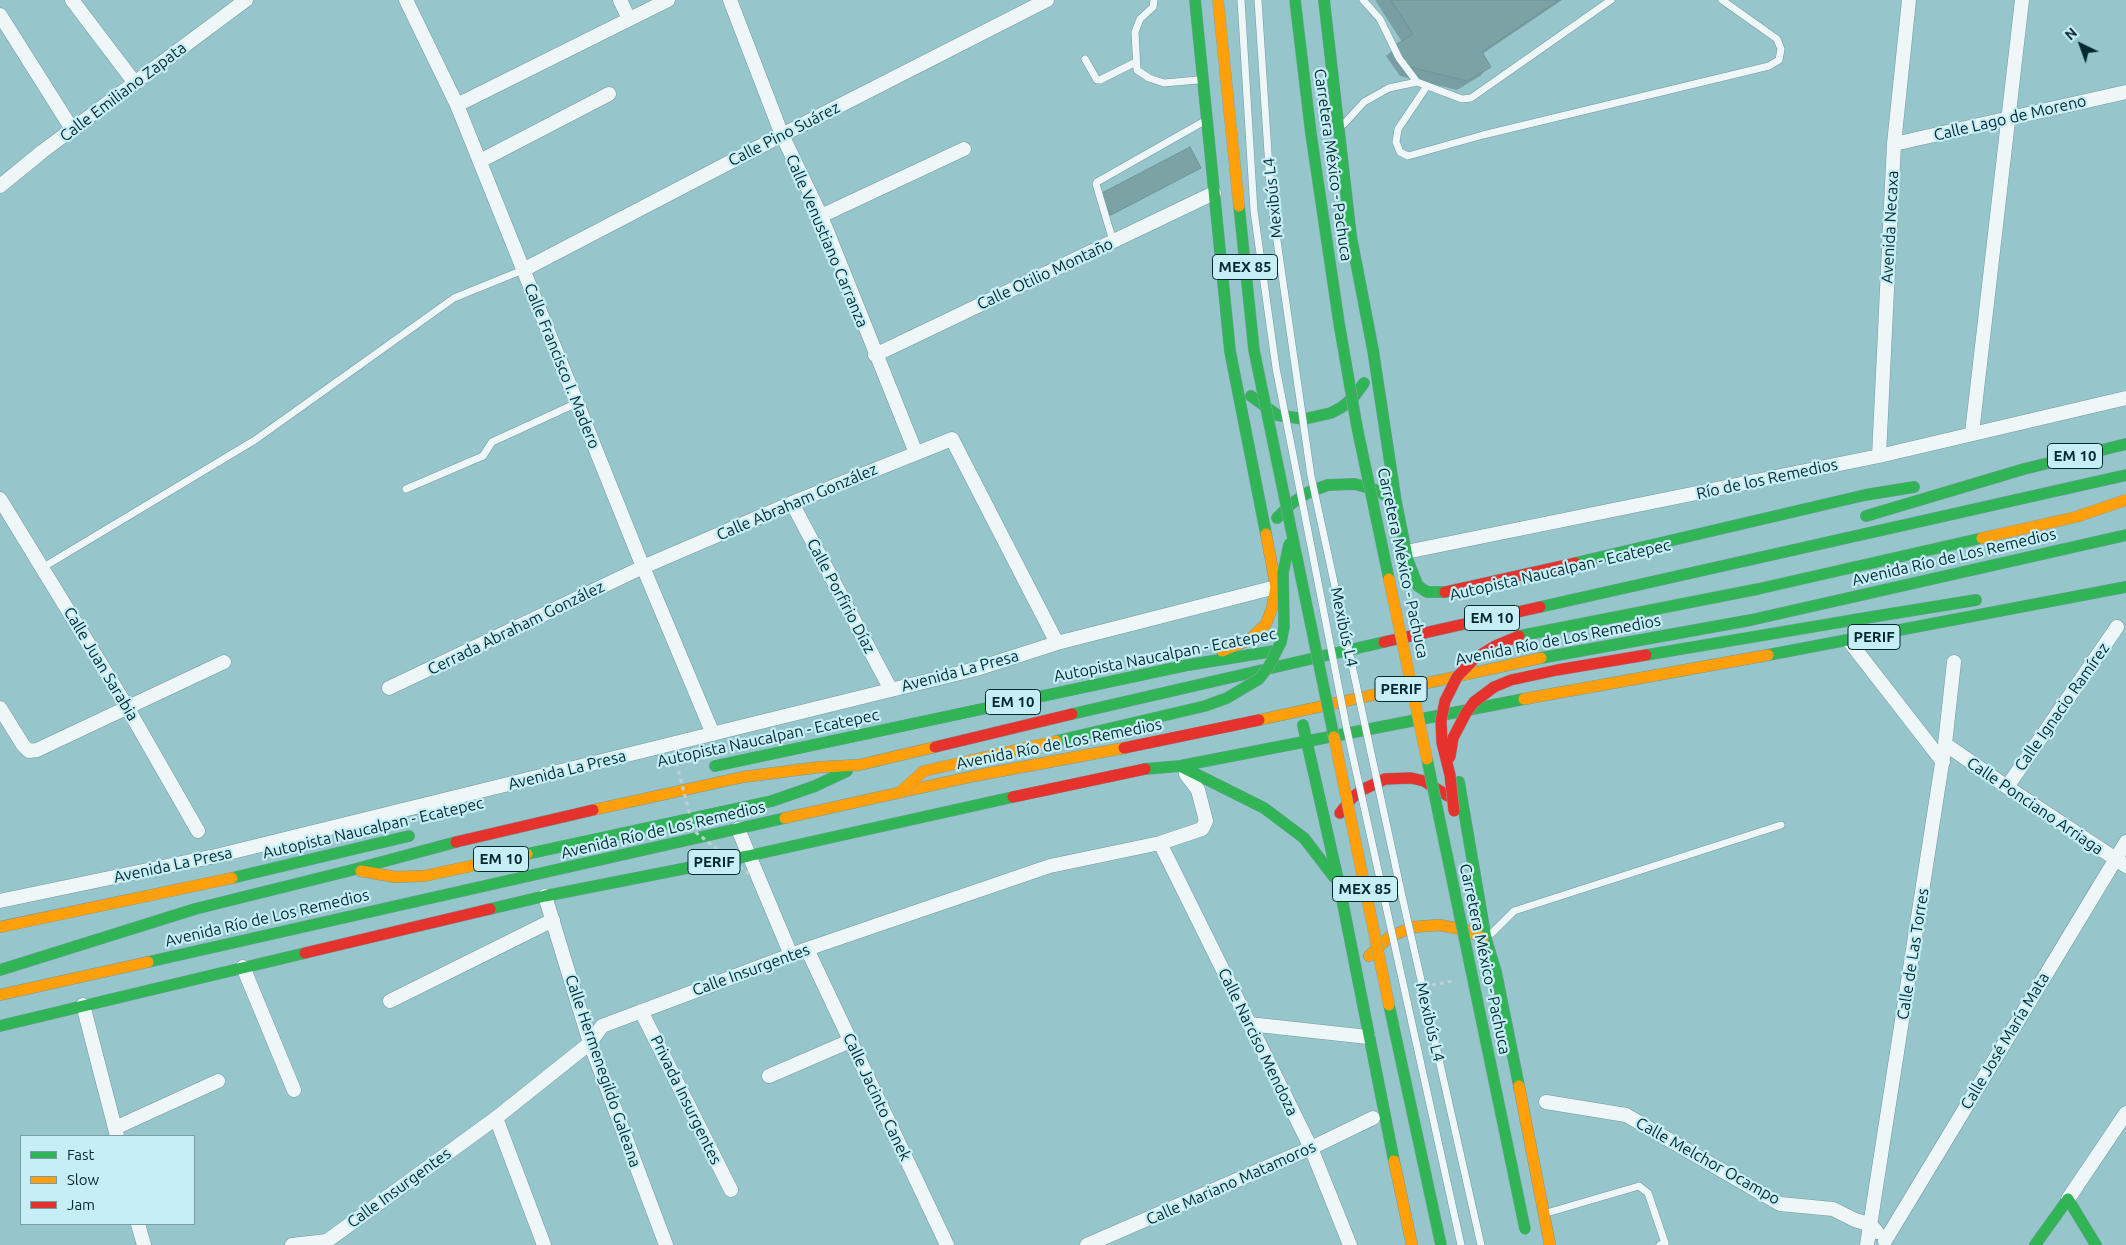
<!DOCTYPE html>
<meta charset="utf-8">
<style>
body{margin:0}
#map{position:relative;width:2126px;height:1245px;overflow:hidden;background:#96c5cc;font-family:Ubuntu,sans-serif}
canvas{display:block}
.legend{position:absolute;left:20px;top:1135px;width:175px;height:90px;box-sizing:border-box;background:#c6eef5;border:1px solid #789fa5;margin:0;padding:6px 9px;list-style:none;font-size:15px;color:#02292e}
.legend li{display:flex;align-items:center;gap:10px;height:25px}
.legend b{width:25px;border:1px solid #789fa5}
.north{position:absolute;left:2056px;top:20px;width:50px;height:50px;-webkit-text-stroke:4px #c6eef5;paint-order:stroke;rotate:318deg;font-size:14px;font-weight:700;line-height:20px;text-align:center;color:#02292e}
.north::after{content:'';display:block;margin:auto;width:18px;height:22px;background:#02292e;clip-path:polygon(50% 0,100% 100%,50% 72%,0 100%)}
</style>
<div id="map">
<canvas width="2126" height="1245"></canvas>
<ul class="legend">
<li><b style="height:6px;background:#30b455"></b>Fast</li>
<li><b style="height:6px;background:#ff9f0a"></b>Slow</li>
<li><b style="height:6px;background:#e5322d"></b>Jam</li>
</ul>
<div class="north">N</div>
</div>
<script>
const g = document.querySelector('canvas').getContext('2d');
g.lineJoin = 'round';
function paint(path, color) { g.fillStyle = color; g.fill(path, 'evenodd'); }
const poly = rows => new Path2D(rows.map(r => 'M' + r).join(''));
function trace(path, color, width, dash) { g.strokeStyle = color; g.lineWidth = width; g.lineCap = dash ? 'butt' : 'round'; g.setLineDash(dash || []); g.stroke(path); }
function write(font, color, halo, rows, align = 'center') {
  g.font = font + ' Ubuntu,sans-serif'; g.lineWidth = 4.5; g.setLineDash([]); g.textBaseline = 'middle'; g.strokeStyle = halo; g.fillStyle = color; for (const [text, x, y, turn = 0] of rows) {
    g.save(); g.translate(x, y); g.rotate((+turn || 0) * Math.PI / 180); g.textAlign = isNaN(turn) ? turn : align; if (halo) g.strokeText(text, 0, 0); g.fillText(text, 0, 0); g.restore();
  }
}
paint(poly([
 [1375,0,1562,0,1482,54,1489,67,1480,76,1457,90,1400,76,1386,56,1402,42],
 [1199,168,1109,216,1099,197]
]), '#0003');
const building = poly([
 [1391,0,1559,0,1482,52,1491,67,1467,81,1410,67,1395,45,1413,34,1391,0],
 [1190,147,1201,168,1111,215,1100,194,1190,147]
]);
paint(building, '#7ba3a5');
trace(building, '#6d9496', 1);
const lane = poly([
 [1154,0,1153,7,1140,19,1135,32,1137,70,1149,78,1164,83,1198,80],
 [1363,0,1380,19,1399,58,1417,82,1462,99,1471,98,1611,0],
 [1085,59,1097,80,1100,80,1136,62],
 [1427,86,1398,129,1396,142,1400,152,1408,156,1483,135,1769,66,1779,60,1781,49,1777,39,1722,0],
 [1344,124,1364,102,1389,88,1417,82],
 [1113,241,1096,184,1097,182,1201,123],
 [406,489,483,456,492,442,577,403],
 [42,568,255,440,454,298,523,270],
 [1492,933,1514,911,1781,825],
 [1550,1212,1639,1186,1648,1193,1665,1243,1660,1245]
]);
const street = poly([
 [72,0,135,83],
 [406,0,457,105,643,567,713,734],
 [620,0,629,19],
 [730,0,782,135,821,216,916,453],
 [0,15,72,129],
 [457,105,668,0],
 [1894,144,2126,92],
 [480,161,609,94],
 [0,186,43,151,246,0],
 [821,216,964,149],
 [523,270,782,135,1047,0],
 [875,355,1214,193],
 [1972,433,2022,0],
 [1879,456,1894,144,1909,0],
 [0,499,127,707,198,831],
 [792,503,891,690],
 [1406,552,1879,456,2126,398],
 [1849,641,1943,762],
 [389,688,643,567,792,503,952,439,1057,643],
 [0,708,23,745,29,751,37,750,224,662],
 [1945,744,2007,787,2126,866],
 [2007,787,2117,627],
 [738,829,791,955],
 [1160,843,1311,1148,1350,1245],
 [545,896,590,1043,666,1245],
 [0,901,220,855,976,669,1057,643,1276,587],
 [807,949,947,1245],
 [243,967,294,1090],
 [390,1001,553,920],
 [83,1005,117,1136],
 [641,1011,731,1190],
 [1249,1024,1368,1037],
 [769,1076,850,1041],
 [1546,1102,1626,1115,1780,1204,1833,1209,1855,1220,1871,1225,1877,1232],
 [496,1118,544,1245],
 [115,1128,218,1081],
 [2068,1199,2126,1113],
 [138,1224,144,1245],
 [1885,1241,2126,842],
 [292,1245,327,1241,496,1118,590,1043,602,1026,807,949,1050,866,1160,843,1202,829,1206,821,1198,790,1186,774],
 [1087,1245,1311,1148,1373,1118],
 [1867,1245,1945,744,1954,662]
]);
const fast = poly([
 [1195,0,1230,351,1266,534],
 [1324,0,1351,236,1373,350,1396,502,1408,561,1418,586,1427,592,1445,592],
 [1251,396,1277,415,1304,419,1331,413,1342,407,1353,398,1364,383],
 [1866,516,2024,469,2126,444],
 [1277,518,1291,504,1309,492,1328,485,1355,484,1379,491,1389,498],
 [1575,563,1865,495,1914,487],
 [1540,607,2126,475],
 [1853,620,1976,600],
 [1768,655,2126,587],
 [1541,658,1751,620,2126,535],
 [1072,714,1384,642],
 [1303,725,1339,884,1394,1161],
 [715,766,1188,665,1274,651],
 [1180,766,1264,808,1304,838,1334,877],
 [1145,769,1180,766,1524,699],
 [1459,782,1486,939,1496,972,1519,1086],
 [527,854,772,801,815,786,847,771],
 [232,878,409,836],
 [490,909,545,896,748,856,1013,797],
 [148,962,785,818],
 [0,970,195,909,352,870,456,842],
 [0,1026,305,953],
 [2035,1245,2068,1199,2096,1245]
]);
const slow = poly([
 [1222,651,1249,640,1266,624,1272,608,1276,587,1266,534],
 [1524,699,1768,655],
 [1259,720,1541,658],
 [593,810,743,777,820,767,859,765,935,747],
 [785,818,974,776,1124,748],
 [361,871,395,877,424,876,527,854],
 [0,927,232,878],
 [1369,956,1389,937,1413,927,1439,925,1466,930,1483,938],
 [0,995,148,962],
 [1519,1086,1550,1245],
 [1394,1161,1412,1245]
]);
const jam = poly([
 [1445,592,1575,563],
 [1384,642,1540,607],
 [935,747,1072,714],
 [1124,748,1259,720],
 [1013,797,1145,769],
 [1340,813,1352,798,1362,790,1385,779,1411,778,1424,781,1448,796],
 [456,842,593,810],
 [305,953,490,909]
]);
trace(lane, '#749aa0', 8);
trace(street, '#749aa0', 15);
trace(fast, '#749aa0', 12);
trace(slow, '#749aa0', 12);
trace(jam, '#749aa0', 12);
trace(poly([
 [1432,985,1453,981]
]), '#c0cfd2', 3, [4, 4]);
trace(lane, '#eff6f7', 7);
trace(street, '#eff6f7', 14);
trace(fast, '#30b455', 11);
trace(slow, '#ff9f0a', 11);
trace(jam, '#e5322d', 11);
const laneBridge = poly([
 [1241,0,1254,211,1276,368,1347,730,1461,1245],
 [1258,0,1271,199,1311,476,1402,896,1481,1245]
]);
const fastBridge = poly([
 [1295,0,1311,134,1339,323,1357,427,1389,579],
 [1239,206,1254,350,1334,737],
 [1519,636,1758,589,1982,538],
 [1646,655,1853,620],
 [1056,741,1205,706,1227,698,1259,679,1269,666,1281,642,1284,627,1283,573,1289,544],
 [1427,759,1525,1229],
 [1389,1005,1441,1245]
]);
const slowBridge = poly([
 [1218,0,1239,206],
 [1982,538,2076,517,2126,500],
 [1389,579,1427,759],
 [1334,737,1389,1005],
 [899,793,924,771,1056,741]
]);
const jamBridge = poly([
 [1450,757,1453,738,1466,713,1474,702,1494,687,1511,680,1557,670,1646,655],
 [1454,811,1450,775,1442,743,1441,721,1445,701,1457,677,1474,659,1495,646,1519,636]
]);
trace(laneBridge, '#749aa0', 8, []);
trace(fastBridge, '#8ba5ad', 12, []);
trace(slowBridge, '#8ba5ad', 12, []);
trace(jamBridge, '#8ba5ad', 12, []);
trace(poly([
 [749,874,694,831,676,761,752,743,752,734]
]), '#c0cfd2', 3, [4, 4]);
trace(laneBridge, '#eff6f7', 7);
trace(fastBridge, '#30b455', 11);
trace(slowBridge, '#ff9f0a', 11);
trace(jamBridge, '#e5322d', 11);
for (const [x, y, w] of [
 [1245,267,65],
 [2075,456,55],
 [1492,618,55],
 [1874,637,52],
 [1401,689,52],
 [1013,702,55],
 [501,859,55],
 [714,862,52],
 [1365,889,65]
]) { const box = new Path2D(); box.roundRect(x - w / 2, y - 12.5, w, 25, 4); g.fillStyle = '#c6eef5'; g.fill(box); trace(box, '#02292e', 1); }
write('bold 15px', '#02292e', null, [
 ["MEX 85",1245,267],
 ["EM 10",2075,456],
 ["EM 10",1492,618],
 ["PERIF",1874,637],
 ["PERIF",1401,689],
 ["EM 10",1013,702],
 ["EM 10",501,859],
 ["PERIF",714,862],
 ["MEX 85",1365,889]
]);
write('16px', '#02292e', '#c6eef5', [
 ["Calle Emiliano Zapata",123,92,-37],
 ["Calle Lago de Moreno",2010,118,-13],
 ["Calle Pino Suárez",784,134,-27],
 ["Carretera México - Pachuca",1333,165,82],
 ["Mexibús L4",1273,198,-96],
 ["Avenida Necaxa",1890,227,-87],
 ["Calle Venustiano Carranza",827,241,67],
 ["Calle Otilio Montaño",1045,274,-25],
 ["Calle Francisco I. Madero",562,366,68],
 ["Río de los Remedios",1767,479,-12],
 ["Calle Abraham González",797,502,-23],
 ["Avenida Río de Los Remedios",1954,557,-13],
 ["Carretera México - Pachuca",1403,563,78],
 ["Autopista Naucalpan - Ecatepec",1560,570,-13],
 ["Calle Porfirio Díaz",841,596,62],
 ["Mexibús L4",1344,627,78],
 ["Cerrada Abraham González",516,628,-26],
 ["Avenida Río de Los Remedios",1558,640,-11],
 ["Autopista Naucalpan - Ecatepec",1165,655,-11],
 ["Calle Juan Sarabia",101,664,59],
 ["Avenida La Presa",960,671,-15],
 ["Calle Ignacio Ramírez",2062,707,-55],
 ["Autopista Naucalpan - Ecatepec",768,738,-12],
 ["Avenida Río de Los Remedios",1059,744,-11],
 ["Avenida La Presa",567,770,-14],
 ["Calle Ponciano Arriaga",2035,806,34],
 ["Autopista Naucalpan - Ecatepec",373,828,-13],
 ["Avenida Río de Los Remedios",663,830,-13],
 ["Avenida La Presa",173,865,-12],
 ["Avenida Río de Los Remedios",267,918,-13],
 ["Calle de Las Torres",1913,954,-81],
 ["Carretera México - Pachuca",1485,959,78],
 ["Calle Insurgentes",751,970,-20],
 ["Mexibús L4",1430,1022,77],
 ["Calle José María Mata",2005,1041,-59],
 ["Calle Narciso Mendoza",1258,1042,64],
 ["Calle Hermenegildo Galeana",603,1071,71],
 ["Calle Jacinto Canek",877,1097,65],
 ["Privada Insurgentes",686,1100,64],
 ["Calle Melchor Ocampo",1708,1161,29],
 ["Calle Mariano Matamoros",1231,1183,-24],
 ["Calle Insurgentes",399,1188,-36]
]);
</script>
